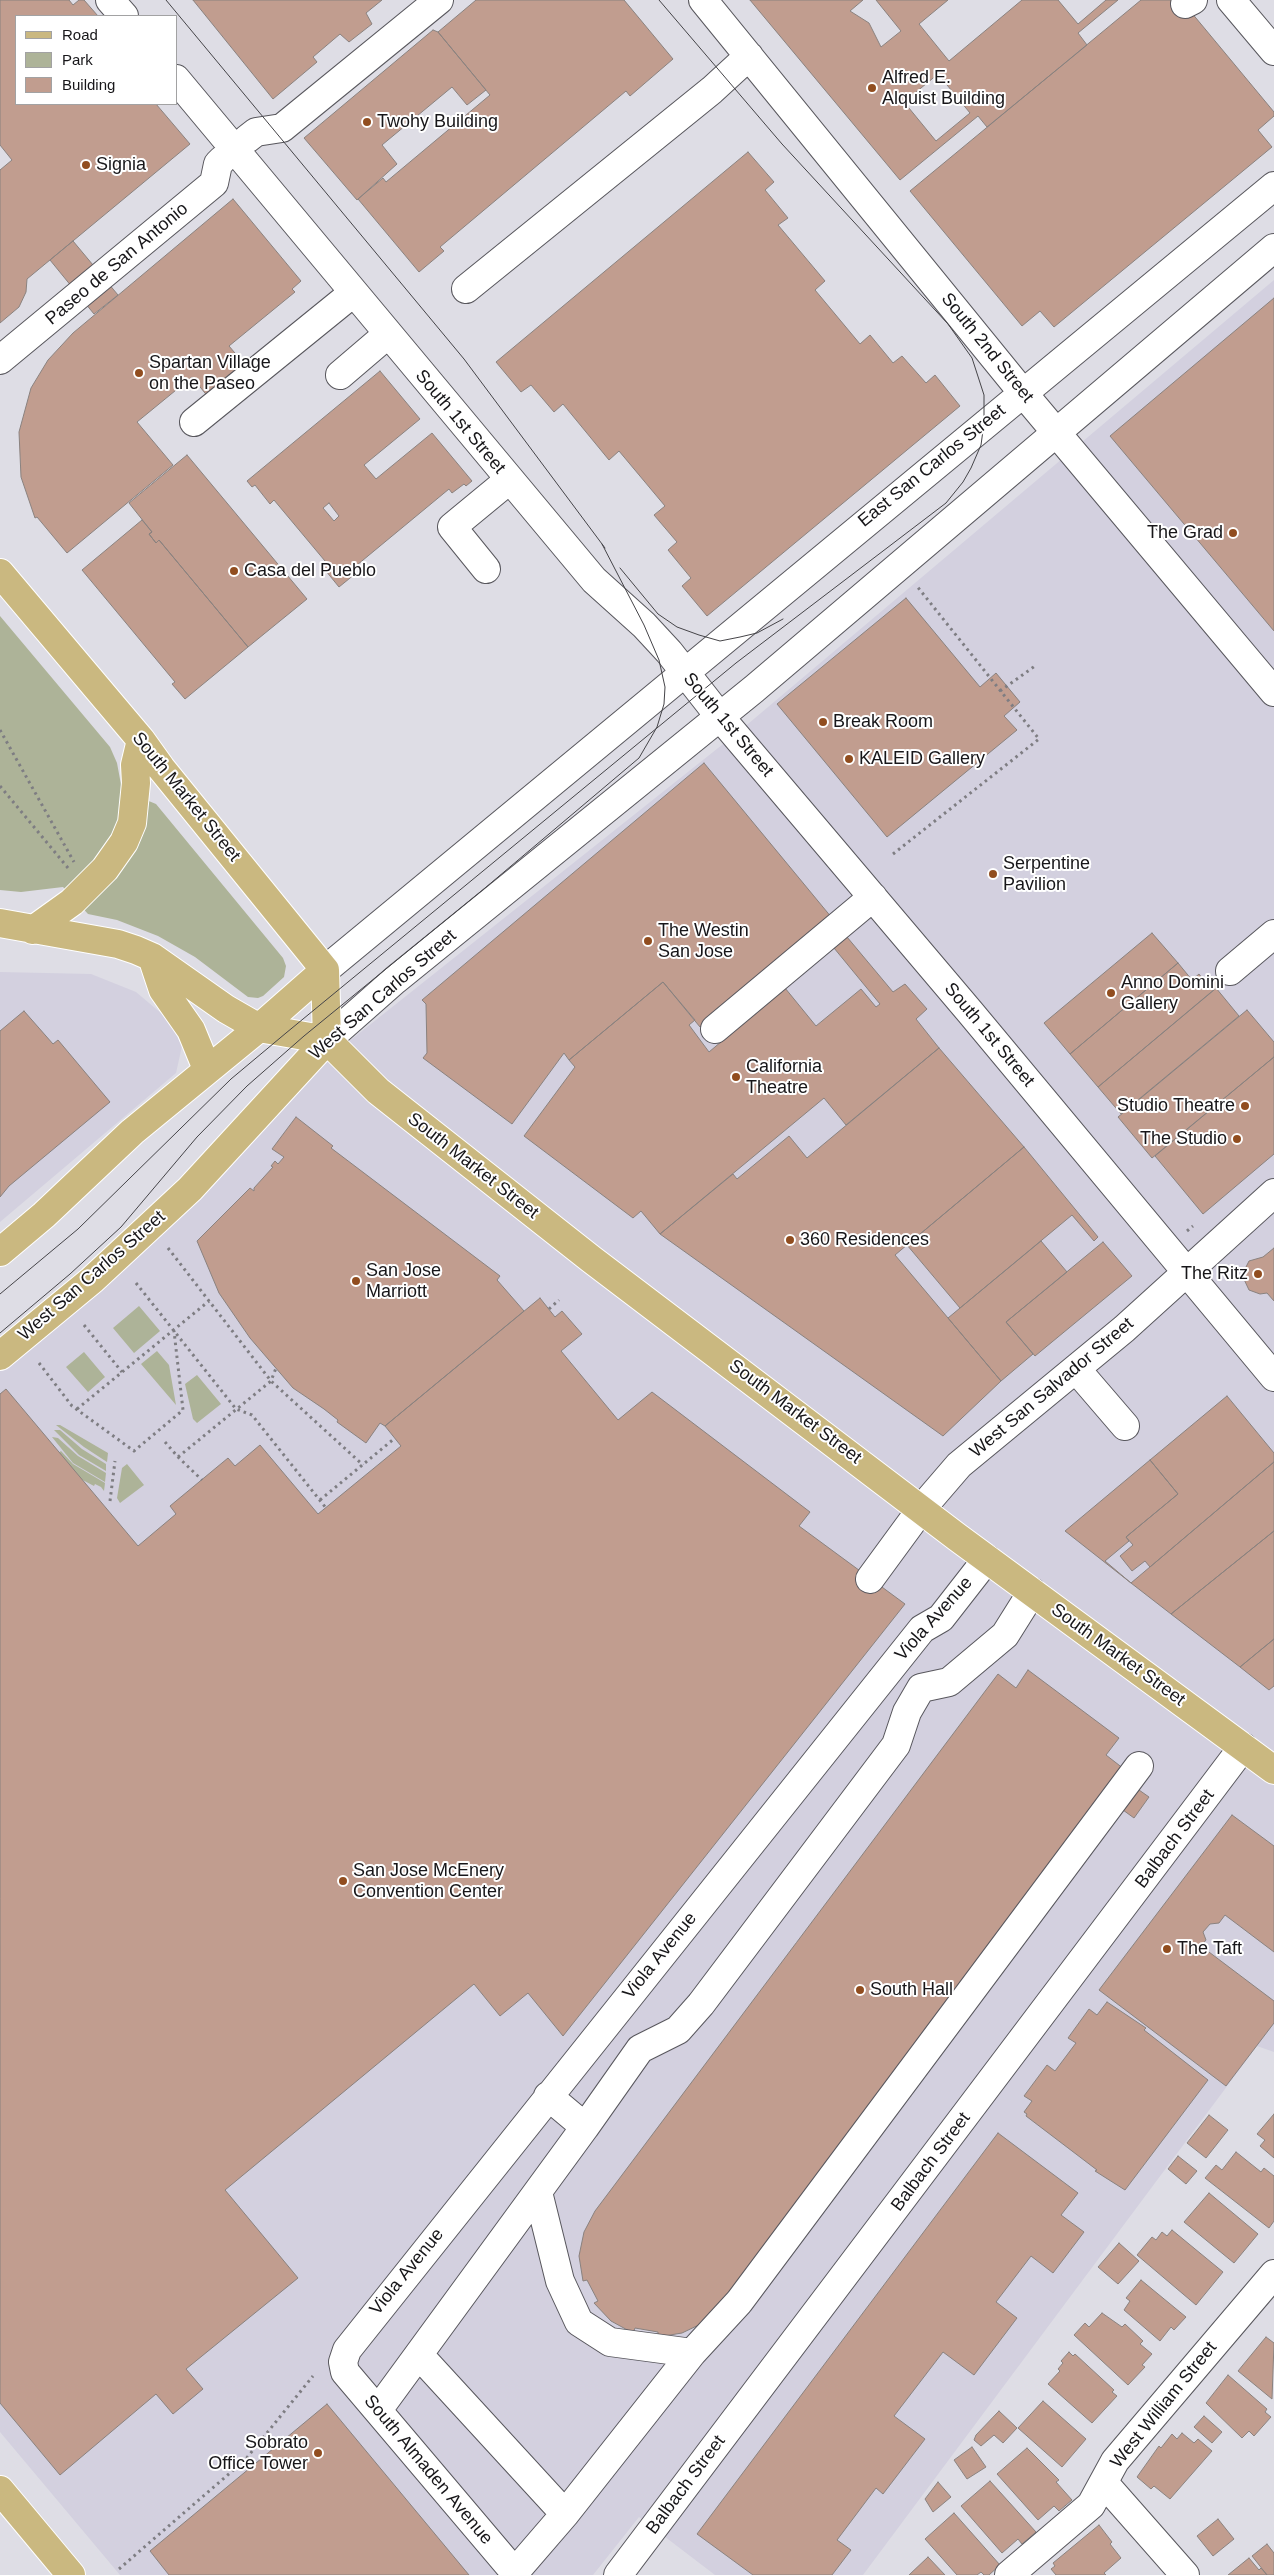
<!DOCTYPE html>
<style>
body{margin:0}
#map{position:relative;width:1274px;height:2575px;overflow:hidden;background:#dedde5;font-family:Arial,sans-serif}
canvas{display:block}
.legend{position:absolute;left:15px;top:15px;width:162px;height:90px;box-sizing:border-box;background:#fff;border:1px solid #a2a2a3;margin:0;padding:6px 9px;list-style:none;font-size:15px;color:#171619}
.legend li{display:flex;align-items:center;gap:10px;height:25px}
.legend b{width:25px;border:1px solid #a2a2a3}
</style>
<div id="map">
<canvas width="1274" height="2575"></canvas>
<ul class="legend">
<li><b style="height:6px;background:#cab880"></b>Road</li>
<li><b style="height:14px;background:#adb398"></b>Park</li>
<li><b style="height:14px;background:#c19d8f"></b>Building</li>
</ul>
</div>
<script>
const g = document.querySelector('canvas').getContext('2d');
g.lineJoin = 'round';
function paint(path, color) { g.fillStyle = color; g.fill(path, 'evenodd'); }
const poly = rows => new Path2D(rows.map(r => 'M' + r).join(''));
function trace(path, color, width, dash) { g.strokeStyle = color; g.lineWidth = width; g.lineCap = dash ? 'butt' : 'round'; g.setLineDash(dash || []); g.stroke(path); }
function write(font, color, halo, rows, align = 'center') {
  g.font = font + ' Arial,sans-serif'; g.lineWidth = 4; g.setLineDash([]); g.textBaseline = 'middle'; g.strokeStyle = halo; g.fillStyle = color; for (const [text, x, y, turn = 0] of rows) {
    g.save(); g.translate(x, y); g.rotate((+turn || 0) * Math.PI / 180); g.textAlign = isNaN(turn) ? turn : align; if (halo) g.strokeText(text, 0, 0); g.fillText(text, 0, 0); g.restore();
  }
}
paint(poly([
 [1274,280,1274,2052,1257,2046,863,2575,715,2575,639,2517,593,2575,120,2575,0,2432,0,1366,318,1066,742,729],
 [0,972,91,974,136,992,168,1019,182,1046,176,1073,0,1222]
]), '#d3d0df');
paint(poly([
 [0,616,110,747,117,763,122,790,156,804,283,958,286,966,284,977,263,996,258,998,248,997,195,957,158,936,117,920,88,914,63,887,21,892,0,890],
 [139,1306,160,1331,134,1353,113,1328],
 [157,1351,169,1365,176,1405,141,1364],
 [84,1352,105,1377,88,1392,66,1367],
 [197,1375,221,1404,197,1423,193,1419,185,1384],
 [56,1425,60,1425,108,1453,107,1462,84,1447],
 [54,1430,60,1430,82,1449,106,1464,106,1471,79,1455],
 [52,1437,58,1438,78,1456,106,1473,105,1482,73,1463],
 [61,1451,73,1464,105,1483,104,1491,101,1487,95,1484,94,1486,75,1476,57,1454],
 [127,1464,144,1485,120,1503,117,1498,122,1468]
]), '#adb398');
const building = poly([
 [0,0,69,0,73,5,79,0,84,0,98,16,16,16,16,104,156,104,190,144,27,279,26,292,19,307,0,323,0,170,12,160,0,145,0,0],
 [193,0,382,0,366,13,372,24,349,42,340,34,313,57,317,62,273,99,193,0],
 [476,0,624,0,673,59,630,96,626,91,440,247,444,251,419,272,358,199,383,178,386,182,490,95,438,32,476,0],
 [750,0,863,0,850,11,869,23,881,47,901,31,876,0,948,0,919,24,949,61,1022,0,1058,0,1078,24,1106,0,1118,0,1078,33,1087,45,987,127,978,116,900,180,750,0],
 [938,74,970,113,936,141,904,102,938,74],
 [1141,0,1181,0,1274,112,1274,116,1258,130,1272,147,1054,327,1040,311,1022,326,910,191,1141,0],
 [433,30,438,32,486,90,467,105,452,87,382,145,397,164,357,200,304,138,433,30],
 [748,152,774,182,765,190,788,218,778,225,825,281,815,290,860,344,870,335,893,363,902,356,926,383,935,375,960,406,707,616,682,586,691,578,668,550,677,542,654,515,665,506,619,451,609,460,563,404,554,412,531,385,521,392,496,362,748,152],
 [233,199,301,281,292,289,295,292,229,346,246,366,209,398,192,377,137,422,173,465,67,553,37,517,35,518,21,477,19,432,31,388,48,360,73,333,233,199],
 [73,241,118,295,94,314,50,260,73,241],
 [1274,298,1274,631,1110,436,1274,298],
 [380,371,420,419,364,465,376,479,432,433,472,481,466,486,464,484,452,493,449,489,351,570,355,574,339,587,321,565,325,561,274,500,270,504,255,485,252,487,247,481,380,371],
 [329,503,339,516,334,521,323,508,329,503],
 [187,455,307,599,248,647,159,540,156,543,149,534,152,532,129,503,187,455],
 [142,520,152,532,149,534,156,543,159,540,248,647,185,699,172,684,175,682,82,570,142,520],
 [906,598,980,687,996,673,1020,702,1004,716,1017,730,887,837,777,704,906,598],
 [704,763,832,918,700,1027,663,982,569,1060,564,1053,512,1124,423,1058,427,1053,426,1004,422,1000,704,763],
 [1152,933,1178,963,1070,1054,1044,1023,1152,933],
 [847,937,893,992,905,984,927,1009,916,1019,939,1048,846,1125,824,1098,660,1234,641,1211,633,1218,524,1136,575,1067,569,1060,663,982,695,1020,689,1025,709,1052,785,988,816,1026,861,989,876,1007,880,1004,834,948,847,937],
 [1178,963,1192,980,1199,974,1205,982,1212,976,1220,985,1098,1087,1070,1054,1178,963],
 [1216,988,1239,1016,1121,1114,1098,1087,1216,988],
 [1247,1010,1274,1042,1274,1057,1152,1158,1118,1117,1247,1010],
 [24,1011,53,1044,58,1040,110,1102,9,1186,0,1197,0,1031,24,1011],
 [939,1048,1024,1147,895,1255,1001,1381,943,1436,660,1234,733,1174,737,1179,789,1136,807,1158,939,1048],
 [1274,1057,1274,1154,1203,1214,1155,1156,1274,1057],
 [296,1117,333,1146,331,1148,500,1276,497,1280,524,1311,385,1426,380,1423,366,1443,337,1422,338,1420,324,1409,293,1388,250,1338,219,1293,197,1241,250,1188,254,1191,254,1188,273,1167,271,1166,275,1161,278,1164,284,1157,272,1149,296,1117],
 [1024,1147,1098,1237,1094,1241,1072,1215,960,1308,907,1245,1024,1147],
 [1041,1241,1067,1272,1006,1322,1033,1354,1001,1381,948,1318,1041,1241],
 [1103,1242,1132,1276,1035,1356,1006,1322,1103,1242],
 [1274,1248,1274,1301,1267,1293,1260,1294,1249,1290,1242,1275,1249,1261,1263,1257,1274,1248],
 [540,1298,555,1317,562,1311,582,1334,561,1351,618,1420,652,1392,810,1512,799,1526,905,1604,563,2036,528,1993,500,2016,474,1984,225,2190,298,2278,186,2369,203,2389,173,2414,156,2394,60,2475,0,2403,0,1394,6,1389,138,1546,176,1514,170,1506,228,1458,235,1466,260,1445,318,1514,401,1446,385,1426,540,1298],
 [1227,1396,1274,1453,1274,1462,1150,1567,1145,1561,1132,1571,1120,1556,1133,1545,1126,1537,1178,1494,1150,1460,1227,1396],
 [1150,1460,1178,1494,1126,1537,1129,1541,1105,1561,1131,1583,1065,1531,1150,1460],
 [1274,1462,1274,1531,1171,1614,1131,1583,1274,1462],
 [1274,1531,1274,1639,1240,1667,1171,1614,1274,1531],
 [1274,1639,1274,1686,1269,1690,1240,1667,1274,1639],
 [1028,1670,1119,1738,1106,1755,1124,1769,722,2305,705,2322,682,2333,658,2337,658,2332,635,2328,633,2333,611,2321,594,2303,598,2301,587,2280,583,2281,579,2256,584,2232,595,2211,998,1674,1016,1688,1028,1670],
 [1139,1790,1149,1797,1134,1818,1123,1810,1139,1790],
 [1232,1815,1274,1846,1274,1952,1225,1915,1219,1923,1210,1924,1203,1932,1206,1940,1201,1946,1274,2001,1274,2023,1226,2086,1099,1990,1232,1815],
 [1107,2002,1146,2028,1144,2030,1208,2080,1125,2190,1095,2171,1097,2170,1026,2116,1027,2114,1024,2112,1032,2101,1024,2096,1047,2065,1055,2071,1076,2043,1068,2038,1089,2009,1097,2015,1107,2002],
 [1274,2114,1274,2158,1260,2146,1265,2140,1257,2134,1274,2114],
 [1209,2115,1228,2130,1206,2158,1187,2143,1209,2115],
 [998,2133,1078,2193,1061,2215,1084,2232,1053,2273,1031,2256,996,2302,1017,2318,974,2375,943,2352,894,2416,925,2439,883,2494,876,2488,837,2540,851,2550,832,2575,753,2575,697,2534,998,2133],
 [1236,2152,1261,2172,1264,2168,1274,2176,1274,2221,1269,2228,1205,2178,1216,2165,1222,2170,1236,2152],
 [1178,2156,1197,2171,1186,2184,1168,2169,1178,2156],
 [1209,2193,1258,2234,1234,2263,1184,2222,1209,2193],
 [1172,2230,1223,2272,1196,2305,1137,2255,1152,2237,1156,2240,1162,2232,1167,2236,1172,2230],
 [1119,2243,1139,2261,1118,2284,1098,2267,1119,2243],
 [1141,2280,1186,2317,1174,2330,1171,2327,1160,2341,1124,2310,1130,2301,1126,2298,1141,2280],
 [1102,2313,1122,2327,1125,2324,1143,2341,1140,2344,1152,2354,1142,2365,1145,2367,1128,2385,1074,2335,1085,2323,1089,2327,1102,2313],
 [1266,2337,1274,2343,1272,2399,1238,2371,1266,2337],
 [1069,2352,1073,2356,1075,2354,1114,2390,1112,2392,1117,2396,1092,2423,1048,2384,1060,2371,1058,2369,1063,2363,1061,2361,1069,2352],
 [1228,2375,1267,2409,1265,2412,1271,2417,1254,2436,1249,2431,1242,2438,1206,2403,1228,2375],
 [1043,2401,1086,2439,1062,2467,1018,2428,1043,2401],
 [327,2404,469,2575,169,2575,150,2551,327,2404],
 [999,2411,1017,2428,1003,2443,994,2435,981,2446,974,2440,976,2435,999,2411],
 [1204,2416,1222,2432,1212,2443,1194,2427,1204,2416],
 [1182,2433,1194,2443,1198,2439,1212,2451,1170,2499,1154,2486,1151,2489,1137,2477,1159,2446,1161,2448,1172,2434,1177,2439,1182,2433],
 [972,2447,986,2467,967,2479,954,2460,972,2447],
 [1027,2448,1059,2480,1056,2482,1072,2500,1059,2511,1054,2506,1038,2520,997,2474,1027,2448],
 [990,2481,1036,2532,1022,2544,1018,2539,1002,2553,961,2506,990,2481],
 [938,2482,951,2497,933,2512,925,2499,938,2482],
 [954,2513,1000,2565,989,2575,984,2575,981,2572,977,2575,957,2575,925,2539,954,2513],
 [1218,2519,1234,2539,1213,2556,1197,2536,1218,2519],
 [1099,2525,1112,2542,1110,2544,1121,2558,1104,2573,1106,2575,1056,2575,1051,2569,1055,2566,1053,2563,1099,2525],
 [1267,2544,1274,2553,1274,2575,1267,2575,1252,2556,1267,2544],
 [928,2557,945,2575,909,2575,928,2557],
 [1249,2558,1259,2570,1261,2568,1267,2575,1228,2575,1249,2558]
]);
paint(building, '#c19d8f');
trace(building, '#8a827f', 1);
const minor = poly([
 [110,0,124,16],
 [703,0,1023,393,1274,692],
 [1231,0,1274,51],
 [1185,4,1193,0],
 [176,79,594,580,644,625,669,652,720,717,970,1012,1274,1377],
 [247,139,256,132,282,128,439,0],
 [466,289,712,90,749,56],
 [0,360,214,183,218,164,222,160],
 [340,375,388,334],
 [194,422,353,293],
 [486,569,452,527,509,480],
 [325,970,1274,186],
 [1230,971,1274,934],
 [715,1029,873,897],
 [327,1040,395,980,754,689,1274,248],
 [1076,1369,1125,1426],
 [870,1579,922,1508,959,1465,1124,1329,1274,1193],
 [585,2127,640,2049,678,2030,701,2004,896,1745,907,1712,921,1688,949,1682,1005,1635,1032,1592],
 [538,2192,560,2281,579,2322,610,2342,692,2353],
 [419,2355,565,2514],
 [378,2410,585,2127,548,2096],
 [1104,2483,1185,2575],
 [515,2572,565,2514,692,2353,739,2302,1139,1766],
 [517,2575,345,2372,343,2362,347,2350,922,1629,941,1618,987,1559],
 [618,2575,1243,1747],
 [1009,2575,1091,2505,1115,2461,1274,2274]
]);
const major = poly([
 [0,573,141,740,161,768,325,970,327,1040],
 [0,923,118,944,136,950,152,957,226,1009,259,1028,327,1040,378,1091,591,1259,957,1537,1274,1770],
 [33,930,72,902,105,869,124,842,132,823,136,783,135,765,141,740],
 [152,957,163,990,191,1030,207,1069],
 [0,1252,44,1215,132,1132,259,1028,325,970],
 [0,1356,92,1280,190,1189,327,1040],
 [0,2490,71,2575]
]);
trace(minor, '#58575d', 30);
trace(major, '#fff', 30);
trace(poly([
 [1000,691,1035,666],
 [0,730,74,862],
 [0,786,68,868],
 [893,854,1039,739,916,585],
 [1187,1231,1193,1226],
 [168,1248,271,1381,363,1465],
 [1227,1280,1234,1275],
 [136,1283,236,1409,252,1415,326,1508],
 [549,1309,559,1300],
 [84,1325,122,1372],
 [39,1363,72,1406,134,1451,183,1410,174,1331],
 [77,1409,209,1301],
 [165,1442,178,1457,202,1480],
 [178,1457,271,1381,276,1368],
 [320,1500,395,1438],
 [110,1501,115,1461],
 [119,2569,245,2460,313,2376]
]), '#7e7d82', 3, [2.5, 4]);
trace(minor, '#fff', 28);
trace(major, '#cab880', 28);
trace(poly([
 [166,0,464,359,605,548],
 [620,568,658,614,677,627,699,635,720,641,740,637,757,633,783,619],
 [0,1294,78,1229,231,1079,286,1033,736,663,946,503,963,482,971,468,981,445,984,423,984,395,972,358,948,324,782,144,659,0],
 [0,1333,70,1274,121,1227,197,1137,247,1086,304,1036,485,888,639,758,657,727,664,704,665,687,659,660,644,625,602,544]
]), '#454448', 1);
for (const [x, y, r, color] of [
 [872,88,5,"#914d1f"],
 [367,122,5,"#914d1f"],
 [86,165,5,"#914d1f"],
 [139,373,5,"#914d1f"],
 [1233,533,5,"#914d1f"],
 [234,571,5,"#914d1f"],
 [823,722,5,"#914d1f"],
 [849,759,5,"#914d1f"],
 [993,874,5,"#914d1f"],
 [648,941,5,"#914d1f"],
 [1111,993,5,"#914d1f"],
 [736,1077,5,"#914d1f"],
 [1245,1106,5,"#914d1f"],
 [1237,1139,5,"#914d1f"],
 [790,1240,5,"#914d1f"],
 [1258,1274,5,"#914d1f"],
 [356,1281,5,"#914d1f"],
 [343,1881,5,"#914d1f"],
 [1167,1949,5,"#914d1f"],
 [860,1990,5,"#914d1f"],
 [318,2453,5,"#914d1f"]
]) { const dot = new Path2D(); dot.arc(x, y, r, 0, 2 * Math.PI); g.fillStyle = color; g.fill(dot); trace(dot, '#fff', 2); }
write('18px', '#171619', '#fff', [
 ["Alfred E.",882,78],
 ["Alquist Building",882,99],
 ["Twohy Building",377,122],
 ["Signia",96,165],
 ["Spartan Village",149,363],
 ["on the Paseo",149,384],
 ["The Grad",1223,533,"right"],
 ["Casa del Pueblo",244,571],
 ["Break Room",833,722],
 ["KALEID Gallery",859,759],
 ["Serpentine",1003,864],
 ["Pavilion",1003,885],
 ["The Westin",658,931],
 ["San Jose",658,952],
 ["Anno Domini",1121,983],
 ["Gallery",1121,1004],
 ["California",746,1067],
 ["Theatre",746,1088],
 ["Studio Theatre",1235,1106,"right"],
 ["The Studio",1227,1139,"right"],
 ["360 Residences",800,1240],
 ["San Jose",366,1271],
 ["Marriott",366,1292],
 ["The Ritz",1248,1274,"right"],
 ["San Jose McEnery",353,1871],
 ["Convention Center",353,1892],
 ["The Taft",1177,1949],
 ["South Hall",870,1990],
 ["Sobrato",308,2443,"right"],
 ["Office Tower",308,2464,"right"]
], 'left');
write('18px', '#171619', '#fff', [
 ["Paseo de San Antonio",117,264,-40],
 ["South 2nd Street",987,348,51],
 ["South 1st Street",460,422,50],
 ["East San Carlos Street",932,466,-39],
 ["South 1st Street",728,725,50],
 ["South Market Street",186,797,51],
 ["West San Carlos Street",383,995,-41],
 ["South 1st Street",989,1035,50],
 ["South Market Street",473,1166,38],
 ["West San Carlos Street",92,1276,-41],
 ["West San Salvador Street",1052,1388,-40],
 ["South Market Street",795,1412,37],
 ["Viola Avenue",934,1619,-48],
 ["South Market Street",1118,1655,36],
 ["Balbach Street",1175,1839,-53],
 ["Viola Avenue",660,1956,-51],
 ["Balbach Street",931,2162,-53],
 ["Viola Avenue",407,2272,-51],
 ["West William Street",1164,2405,-51],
 ["South Almaden Avenue",428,2470,50],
 ["Balbach Street",686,2485,-53]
]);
</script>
